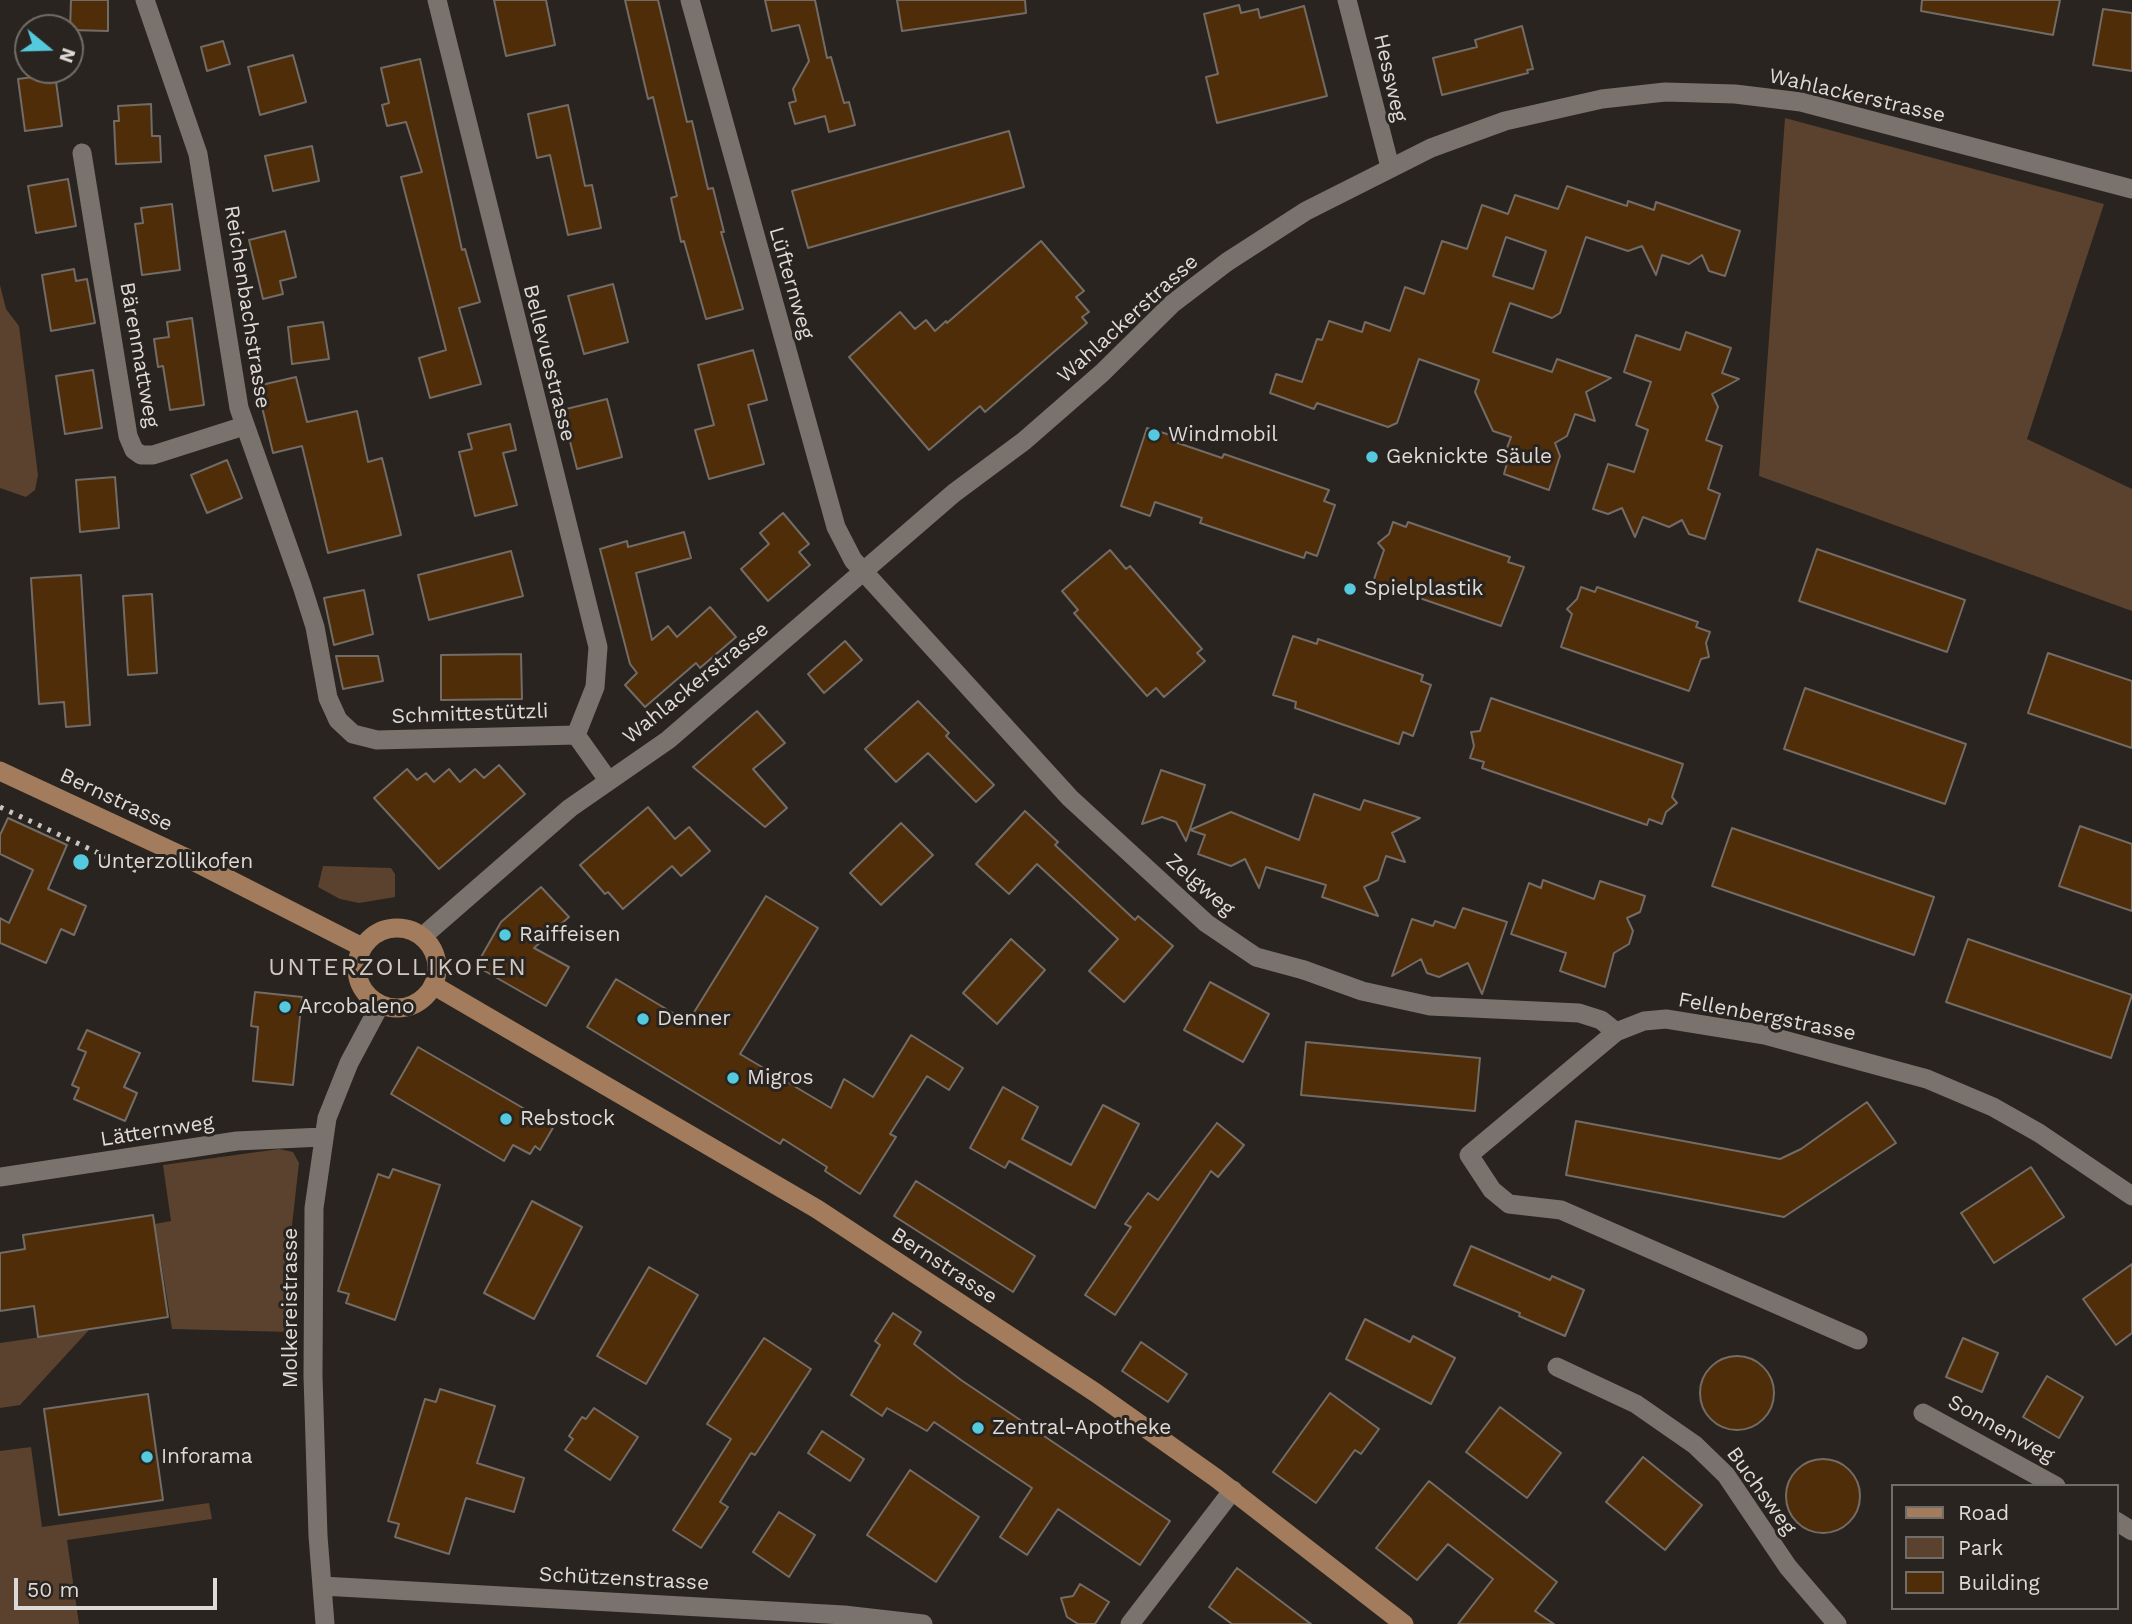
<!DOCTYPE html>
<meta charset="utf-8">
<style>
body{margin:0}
#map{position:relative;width:2132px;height:1624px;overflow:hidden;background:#29241f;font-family:"Work Sans",sans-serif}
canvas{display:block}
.legend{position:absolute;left:1891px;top:1484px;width:228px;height:126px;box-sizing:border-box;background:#29241f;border:2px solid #716d69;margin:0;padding:9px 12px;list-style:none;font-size:21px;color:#dedad7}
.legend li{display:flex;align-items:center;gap:14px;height:35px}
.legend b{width:35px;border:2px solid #716d69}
.north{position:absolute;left:14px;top:14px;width:70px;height:70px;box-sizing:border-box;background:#29241f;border:2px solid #716d69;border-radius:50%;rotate:109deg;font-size:19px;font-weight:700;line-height:28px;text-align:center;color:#dedad7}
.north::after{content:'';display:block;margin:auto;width:24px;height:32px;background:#55cade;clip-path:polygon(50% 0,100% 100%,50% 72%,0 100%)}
.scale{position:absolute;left:14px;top:1578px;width:203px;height:32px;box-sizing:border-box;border:4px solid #dedad7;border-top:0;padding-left:9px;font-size:21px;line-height:24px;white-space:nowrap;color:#dedad7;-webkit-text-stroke:5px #29241f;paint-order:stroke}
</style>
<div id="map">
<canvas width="2132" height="1624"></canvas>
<ul class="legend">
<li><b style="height:9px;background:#a27c5c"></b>Road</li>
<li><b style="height:19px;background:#5a422e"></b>Park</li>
<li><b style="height:19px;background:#502d09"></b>Building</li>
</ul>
<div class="north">N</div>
<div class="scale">50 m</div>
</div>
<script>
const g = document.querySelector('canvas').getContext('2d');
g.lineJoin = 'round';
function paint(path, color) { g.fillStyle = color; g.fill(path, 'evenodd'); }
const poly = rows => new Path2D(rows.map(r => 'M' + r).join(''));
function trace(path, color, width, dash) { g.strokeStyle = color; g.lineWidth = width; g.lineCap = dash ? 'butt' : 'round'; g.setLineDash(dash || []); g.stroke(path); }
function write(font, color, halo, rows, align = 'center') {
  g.font = font + ' "Work Sans",sans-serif'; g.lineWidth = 6; g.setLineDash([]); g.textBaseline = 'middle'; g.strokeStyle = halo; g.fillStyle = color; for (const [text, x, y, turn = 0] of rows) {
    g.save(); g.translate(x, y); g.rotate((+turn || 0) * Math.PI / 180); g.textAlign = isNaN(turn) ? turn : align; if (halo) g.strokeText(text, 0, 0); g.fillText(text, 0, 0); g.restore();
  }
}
paint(poly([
 [1785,118,2104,204,2027,439,2132,489,2132,611,1759,476],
 [0,285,6,309,19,326,38,475,35,490,26,497,0,488],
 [323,866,391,868,395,874,395,897,359,903,340,899,318,887],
 [279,1149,293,1152,299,1163,291,1234,291,1332,172,1329,155,1224,171,1221,163,1165],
 [89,1330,20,1405,0,1408,0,1343],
 [31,1447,42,1527,209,1503,212,1519,67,1540,79,1624,0,1624,0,1451]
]), '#5a422e');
const building = poly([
 [71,0,108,0,108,31,70,30,71,0],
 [494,0,546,0,555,45,506,56,494,0],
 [625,0,658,0,687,122,692,121,708,189,713,188,724,232,721,232,743,309,706,319,684,241,681,242,671,198,677,196,653,97,648,99,625,0],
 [765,0,815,0,827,58,831,57,844,103,849,102,855,125,829,132,825,116,795,124,789,103,796,101,793,89,809,61,799,25,772,31,765,0],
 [897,0,1025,0,1026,13,902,31,897,0],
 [1922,0,2060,0,2053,35,1921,11,1922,0],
 [1239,5,1241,13,1258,9,1260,18,1304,6,1327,96,1217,123,1206,77,1218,74,1204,14,1239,5],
 [2103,9,2132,13,2132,71,2093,65,2103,9],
 [1522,26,1533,69,1527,70,1528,73,1442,95,1433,58,1477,47,1475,40,1522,26],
 [223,41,230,64,207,71,201,47,223,41],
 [293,55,306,102,260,115,248,67,293,55],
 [420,59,462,250,465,249,480,302,459,308,481,384,430,398,419,358,446,350,401,177,422,172,406,122,387,126,382,105,389,103,381,68,420,59],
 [55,74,62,126,25,131,18,79,55,74],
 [151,104,152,136,160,136,161,162,116,164,114,121,119,121,118,106,151,104],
 [568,105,585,186,592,185,601,228,568,235,550,155,537,158,528,114,568,105],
 [1009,131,1024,187,808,248,792,191,1009,131],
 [312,146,319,181,273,191,265,156,312,146],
 [68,179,76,226,36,233,28,186,68,179],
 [1567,186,1627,206,1628,201,1654,210,1656,202,1740,231,1725,276,1709,271,1702,255,1689,264,1662,255,1656,275,1642,246,1628,251,1586,237,1560,313,1552,318,1510,303,1493,352,1552,372,1557,359,1611,378,1586,392,1595,421,1575,414,1567,436,1555,443,1560,456,1549,490,1504,474,1507,463,1504,456,1511,437,1493,431,1475,392,1479,380,1419,359,1397,423,1388,427,1317,403,1314,409,1270,393,1276,374,1302,382,1317,339,1322,340,1329,321,1362,332,1365,322,1390,331,1405,287,1424,294,1442,241,1467,249,1482,205,1508,214,1515,195,1558,209,1567,186],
 [1506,237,1546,251,1533,289,1493,276,1506,237],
 [172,204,180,270,142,275,135,224,143,223,141,208,172,204],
 [285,231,296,277,280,281,283,294,263,299,249,240,285,231],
 [1041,241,1084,291,1076,297,1089,312,1082,317,1087,323,985,412,980,406,929,450,849,357,900,312,915,329,926,320,935,331,946,321,947,323,1041,241],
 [74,269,76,281,87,279,95,323,51,331,42,275,74,269],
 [613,284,628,342,584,354,568,296,613,284],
 [192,318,204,405,170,410,163,366,158,367,154,339,169,337,167,322,192,318],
 [323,322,329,359,292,364,288,327,323,322],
 [1686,332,1731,348,1722,373,1739,379,1712,394,1718,407,1706,440,1722,446,1708,489,1720,494,1705,539,1689,534,1682,520,1669,527,1643,517,1635,537,1622,508,1608,514,1593,509,1608,464,1634,472,1648,430,1636,425,1651,382,1624,372,1636,335,1680,350,1686,332],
 [753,350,767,400,748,405,764,464,709,479,695,430,714,425,698,365,753,350],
 [93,370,102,428,65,434,56,376,93,370],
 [296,377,307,422,357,411,368,462,382,458,401,535,328,553,302,446,273,453,257,386,296,377],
 [607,399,622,457,577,469,562,410,607,399],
 [510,424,516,450,503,453,517,505,475,516,459,452,472,449,468,434,510,424],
 [1147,428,1177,437,1175,442,1222,458,1224,454,1329,490,1324,501,1335,505,1317,556,1306,552,1304,558,1200,523,1202,518,1155,502,1150,516,1121,506,1147,428],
 [227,460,242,498,207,513,191,475,227,460],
 [115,477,119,528,80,532,76,480,115,477],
 [783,513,809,544,799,552,810,565,768,601,741,569,769,544,760,533,783,513],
 [1393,522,1406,527,1408,522,1492,551,1510,557,1508,562,1524,567,1501,626,1373,582,1384,550,1378,543,1389,534,1393,522],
 [684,532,691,558,636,573,652,640,668,626,677,637,710,607,736,637,700,668,696,663,645,707,625,685,637,673,630,664,600,549,627,541,628,547,684,532],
 [1817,549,1965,600,1947,652,1799,601,1817,549],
 [1110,550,1126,569,1130,566,1202,649,1197,653,1205,661,1164,697,1156,688,1147,696,1074,613,1078,610,1062,591,1110,550],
 [511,551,523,596,429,620,418,575,511,551],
 [81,575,90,725,66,727,64,702,39,704,31,578,81,575],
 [1581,587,1595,592,1597,587,1698,622,1696,627,1710,632,1706,643,1709,657,1701,659,1689,691,1561,647,1572,614,1567,609,1577,599,1581,587],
 [364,590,373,634,334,645,324,598,364,590],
 [152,594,157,673,128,675,123,596,152,594],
 [1293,636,1317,644,1318,639,1423,675,1421,681,1431,685,1413,736,1403,732,1399,744,1295,708,1296,702,1273,695,1293,636],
 [845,641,862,660,824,693,808,674,845,641],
 [2048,653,2132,681,2132,748,2028,713,2048,653],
 [521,654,522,699,441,700,441,655,521,654],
 [336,656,378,656,383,681,343,689,336,656],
 [1805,688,1966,744,1945,804,1784,749,1805,688],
 [1491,698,1683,764,1672,797,1677,803,1666,812,1662,824,1649,819,1647,825,1482,768,1484,762,1470,758,1474,746,1471,732,1480,731,1491,698],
 [918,701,949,733,946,736,994,785,976,802,928,753,896,782,865,749,918,701],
 [757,711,785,743,753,769,787,808,765,827,693,767,757,711],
 [499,765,525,794,439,869,374,798,407,769,417,780,426,773,434,782,449,769,460,782,475,769,484,778,499,765],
 [1161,770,1205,785,1186,841,1176,822,1162,817,1142,824,1161,770],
 [1314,794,1360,810,1364,800,1420,818,1392,833,1405,862,1386,856,1378,880,1364,887,1378,916,1322,897,1326,885,1266,867,1259,888,1245,859,1231,866,1198,854,1205,835,1190,830,1231,812,1299,840,1314,794],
 [648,807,675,839,689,827,710,851,681,876,672,866,623,909,608,892,605,894,580,865,648,807],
 [1025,811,1058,842,1055,845,1135,920,1138,916,1173,946,1124,1002,1089,971,1118,939,1037,864,1009,894,976,864,1025,811],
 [8,818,67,845,48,889,86,906,74,935,61,929,46,963,0,943,0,918,9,923,33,870,0,854,0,835,8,818],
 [901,823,933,855,881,905,850,873,901,823],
 [2080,826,2132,844,2132,911,2059,886,2080,826],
 [1732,828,1934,897,1914,955,1712,886,1732,828],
 [1543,880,1594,899,1600,881,1645,896,1640,912,1627,918,1633,931,1629,944,1614,953,1605,987,1560,971,1566,953,1511,934,1529,883,1541,888,1543,880],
 [541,887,569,917,534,948,569,967,546,1006,476,966,501,922,541,887],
 [766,896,818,928,740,1054,831,1108,844,1079,873,1097,911,1035,963,1068,949,1090,927,1076,890,1134,896,1137,860,1194,825,1171,827,1167,783,1139,780,1144,587,1027,616,979,688,1022,766,896],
 [1463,908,1507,922,1482,994,1468,963,1439,977,1427,973,1421,959,1392,976,1412,919,1433,926,1435,921,1455,928,1463,908],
 [1011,939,1045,970,997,1024,963,993,1011,939],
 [1968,939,2132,995,2111,1058,1946,1002,1968,939],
 [1210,982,1269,1014,1243,1062,1184,1030,1210,982],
 [255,992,302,997,293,1085,253,1081,258,1027,251,1026,255,992],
 [87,1030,140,1053,124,1087,137,1093,125,1121,74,1099,79,1088,72,1085,86,1052,78,1049,87,1030],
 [1306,1042,1480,1058,1475,1111,1301,1095,1306,1042],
 [418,1047,554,1126,540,1150,535,1146,530,1154,513,1145,504,1161,391,1094,418,1047],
 [1003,1087,1038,1107,1022,1139,1071,1165,1103,1105,1139,1124,1095,1208,1009,1161,1005,1168,970,1148,1003,1087],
 [1867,1102,1896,1143,1784,1217,1566,1175,1576,1121,1780,1159,1801,1149,1867,1102],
 [1217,1123,1244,1145,1218,1177,1211,1171,1115,1315,1085,1295,1131,1227,1125,1224,1148,1193,1158,1200,1217,1123],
 [2031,1167,2064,1217,1994,1263,1961,1213,2031,1167],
 [393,1169,440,1185,395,1320,346,1303,349,1294,338,1291,378,1174,389,1178,393,1169],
 [916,1181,1035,1256,1013,1292,894,1216,916,1181],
 [532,1201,582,1227,534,1319,484,1293,532,1201],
 [153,1215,168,1317,38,1337,34,1306,0,1311,0,1253,25,1249,23,1235,153,1215],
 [1471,1246,1550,1280,1552,1276,1584,1290,1565,1336,1519,1316,1520,1313,1454,1285,1471,1246],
 [2132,1264,2132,1333,2116,1345,2083,1299,2132,1264],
 [649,1267,698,1295,646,1384,597,1356,649,1267],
 [893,1313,921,1332,914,1344,961,1380,1170,1521,1140,1565,1058,1509,1027,1555,1000,1537,1032,1488,934,1422,927,1431,887,1408,882,1416,851,1395,880,1345,875,1341,893,1313],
 [1365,1319,1410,1342,1413,1336,1455,1358,1431,1404,1346,1359,1365,1319],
 [764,1338,811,1369,755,1455,751,1453,720,1502,728,1507,701,1548,673,1530,731,1439,707,1424,764,1338],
 [1963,1338,1998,1353,1982,1392,1946,1377,1963,1338],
 [1141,1342,1187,1374,1168,1402,1122,1371,1141,1342],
 '1700 1393a37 37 0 1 1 74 0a37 37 0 1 1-74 0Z',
 [2047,1376,2083,1397,2059,1438,2023,1417,2047,1376],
 [440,1389,495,1406,477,1463,524,1478,514,1512,466,1498,449,1554,395,1537,399,1524,388,1521,425,1399,436,1402,440,1389],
 [1330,1393,1379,1429,1361,1454,1355,1450,1316,1503,1273,1472,1330,1393],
 [148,1394,163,1500,59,1515,44,1409,148,1394],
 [1500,1407,1561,1453,1527,1498,1466,1452,1500,1407],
 [594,1408,638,1437,610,1480,565,1450,573,1439,569,1436,582,1417,586,1419,594,1408],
 [822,1431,864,1459,850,1481,808,1453,822,1431],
 [1643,1457,1702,1505,1665,1550,1606,1502,1643,1457],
 '1786 1496a37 37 0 1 1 74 0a37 37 0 1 1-74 0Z',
 [910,1470,979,1517,936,1582,867,1535,910,1470],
 [1429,1481,1557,1582,1535,1611,1554,1624,1458,1624,1493,1579,1448,1544,1417,1580,1376,1548,1429,1481],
 [779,1512,815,1535,789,1577,753,1552,779,1512],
 [1237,1568,1278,1599,1311,1624,1232,1624,1209,1607,1237,1568],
 [1080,1584,1109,1602,1095,1624,1078,1624,1067,1617,1061,1598,1073,1596,1080,1584]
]);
paint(building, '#502d09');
trace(building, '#726b66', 2);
trace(poly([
 [1304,970,1362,991,1430,1006,1579,1013,1601,1020,1616,1032]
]), '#79726d', 19);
trace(poly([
 [145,0,198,154,239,408,302,586,315,627,328,698,338,720,353,734,377,740,576,735,608,780],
 [437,0,598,647,595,687,576,735],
 [690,0,836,527,853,560,1070,798,1206,923,1256,957,1304,970],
 [1347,0,1390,167],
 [82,153,128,436,134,450,141,455,153,455,244,426],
 [0,1177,237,1141,322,1137],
 [1858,1340,1561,1210,1509,1204,1492,1190,1469,1155,1616,1032,1644,1021,1666,1019,1765,1035,1927,1079,1993,1107,2039,1133,2132,1196],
 [1557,1367,1636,1404,1695,1445,1726,1475,1788,1567,1837,1624],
 [1923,1413,2056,1486],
 [2116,1521,2132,1531],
 [322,1586,844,1615,923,1624],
 [325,1624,318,1536,313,1376,314,1208,327,1118,349,1063,380,1005],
 [1130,1624,1233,1490]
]), '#79726d', 19);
trace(poly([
 [422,937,570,808,668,740,954,493,1024,441,1102,373,1172,304,1227,262,1306,211,1431,148,1505,121,1602,99,1665,92,1735,94,1801,102,2132,189]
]), '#79726d', 19);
trace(poly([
 [0,771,187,858,362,947],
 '357 968a40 40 0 1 1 80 0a40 40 0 1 1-80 0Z',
 [433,985,817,1209,1096,1393,1216,1478,1404,1624]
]), '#a27c5c', 19);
trace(poly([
 [0,807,141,873]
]), '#c9c5c2', 5, [3.5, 7]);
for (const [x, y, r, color] of [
 [1154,435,7,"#55cade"],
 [1372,457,7,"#55cade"],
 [1350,589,7,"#55cade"],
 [81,862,9,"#55cade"],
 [505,935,7,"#55cade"],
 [285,1007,7,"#55cade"],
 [643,1019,7,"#55cade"],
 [733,1078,7,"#55cade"],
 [506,1119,7,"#55cade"],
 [978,1428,7,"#55cade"],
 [147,1457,7,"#55cade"]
]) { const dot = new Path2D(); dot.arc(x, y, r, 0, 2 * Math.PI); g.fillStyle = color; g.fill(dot); trace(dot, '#29241f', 2.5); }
write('21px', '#dedad7', '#29241f', [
 ["Hessweg",1390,78,77],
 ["Wahlackerstrasse",1857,96,13],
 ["Lüfternweg",791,283,74],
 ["Reichenbachstrasse",247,307,81],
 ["Wahlackerstrasse",1128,319,-42],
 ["Bärenmattweg",139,355,80],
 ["Bellevuestrasse",549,363,76],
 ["Wahlackerstrasse",696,683,-39],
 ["Schmittestützli",470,714,-2],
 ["Bernstrasse",116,800,25],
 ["Zelgweg",1200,885,41],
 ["Fellenbergstrasse",1767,1017,11],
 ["Lätternweg",157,1131,-9],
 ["Bernstrasse",944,1266,33],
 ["Molkereistrasse",291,1308,-90],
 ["Sonnenweg",2001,1429,29],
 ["Buchsweg",1761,1491,54],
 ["Schützenstrasse",624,1579,3]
]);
write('21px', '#dedad7', '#29241f', [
 ["Windmobil",1168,435],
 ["Geknickte Säule",1386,457],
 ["Spielplastik",1364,589],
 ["Unterzollikofen",97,862],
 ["Raiffeisen",519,935],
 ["Arcobaleno",299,1007],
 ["Denner",657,1019],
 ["Migros",747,1078],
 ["Rebstock",520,1119],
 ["Zentral-Apotheke",992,1428],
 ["Inforama",161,1457]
], 'left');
g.letterSpacing = '2px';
write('24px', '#d0c9c3', '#29241f', [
 ["UNTERZOLLIKOFEN",398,968]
]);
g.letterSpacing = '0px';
</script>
